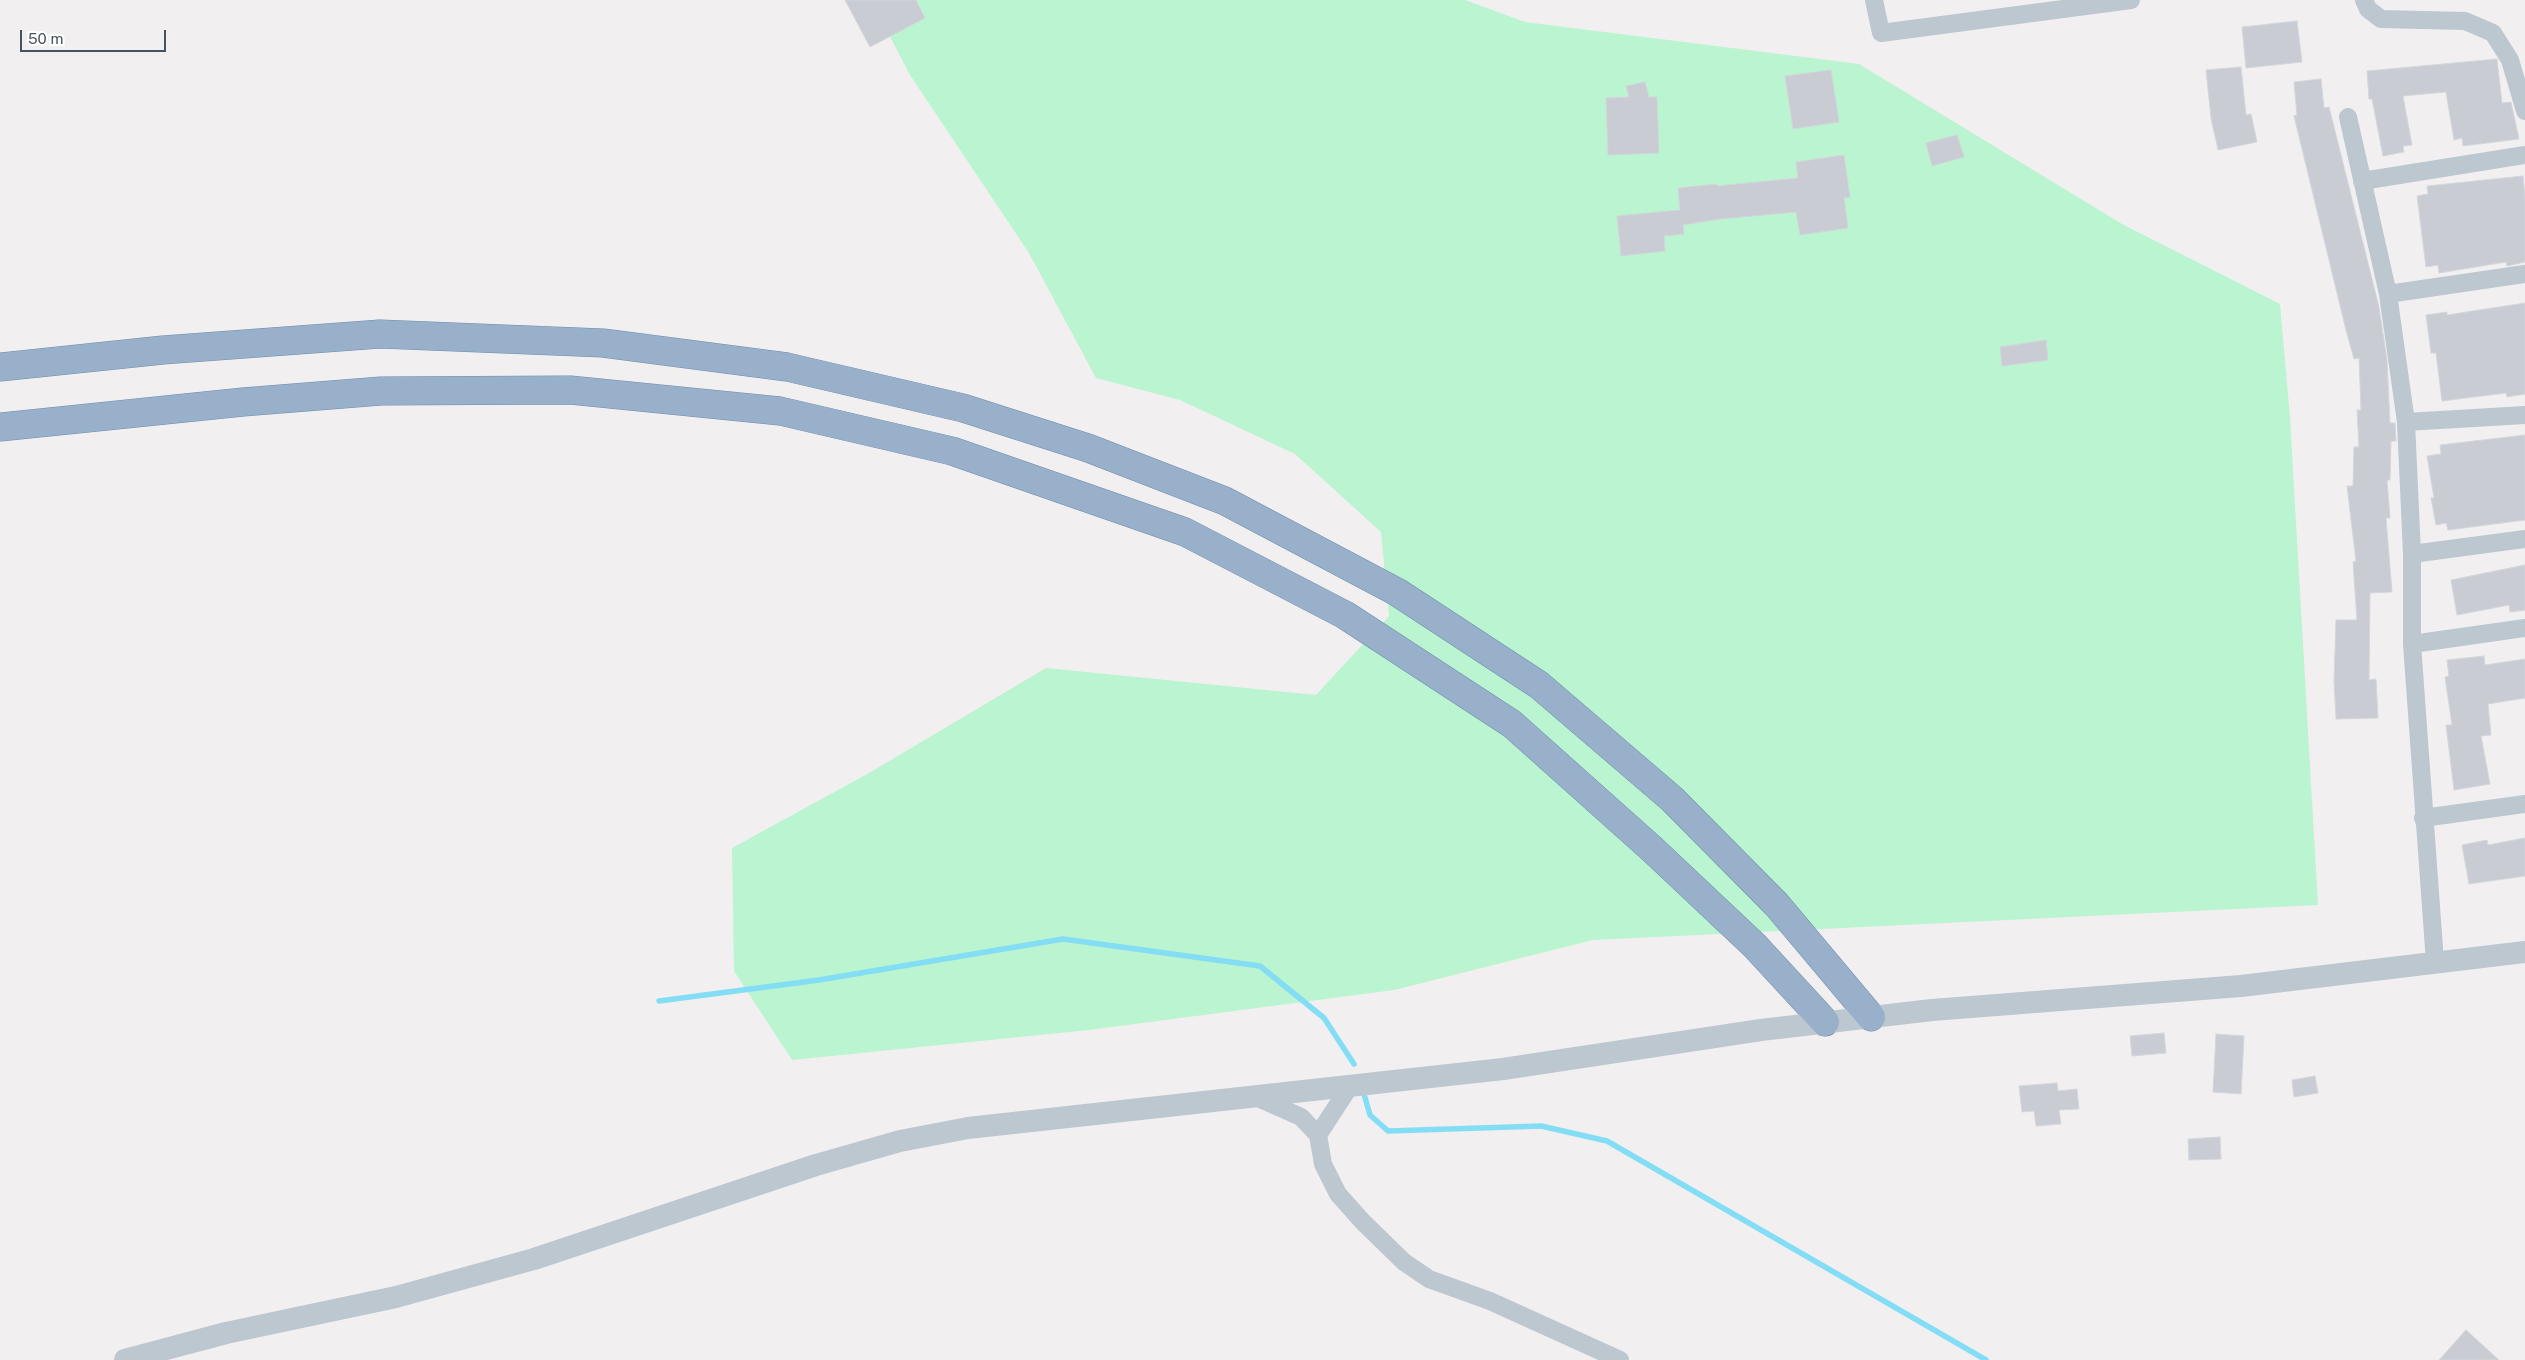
<!DOCTYPE html>
<style>
body{margin:0}
#map{position:relative;width:2525px;height:1360px;overflow:hidden;background:#f2eff0;font-family:"Public Sans",sans-serif}
canvas{display:block}
.scale{position:absolute;left:20px;top:30px;width:146px;height:22px;box-sizing:border-box;border:2px solid #46535f;border-top:0;padding-left:6px;font-size:15px;line-height:18px;white-space:nowrap;color:#46535f;-webkit-text-stroke:4px #fff;paint-order:stroke}
</style>
<div id="map">
<canvas width="2525" height="1360"></canvas>
<div class="scale">50 m</div>
</div>
<script>
const g = document.querySelector('canvas').getContext('2d');
g.lineJoin = 'round';
function paint(path, color) { g.fillStyle = color; g.fill(path, 'evenodd'); }
const poly = rows => new Path2D(rows.map(r => 'M' + r).join(''));
function trace(path, color, width, dash) { g.strokeStyle = color; g.lineWidth = width; g.lineCap = dash ? 'butt' : 'round'; g.setLineDash(dash || []); g.stroke(path); }
paint(poly([
 [871,0,1465,0,1525,22,1859,64,2122,224,2280,304,2290,418,2318,905,1593,940,1394,990,1089,1030,792,1060,734,971,732,848,869,773,1046,668,1316,695,1389,616,1381,532,1295,454,1180,400,1096,378,1029,253,910,75]
]), '#baf4d0');
trace(poly([
 [659,1001,819,980,1063,939,1260,966,1324,1018,1354,1064],
 [1364,1094,1370,1115,1388,1131,1541,1126,1607,1141,1986,1360]
]), '#83ddf5', 5.5);
const building = poly([
 [845,0,916,0,925,18,870,47,845,0],
 [2297,21,2302,62,2246,68,2242,27,2297,21],
 [2497,59,2502,103,2511,102,2519,139,2463,146,2462,138,2454,140,2446,92,2403,96,2412,145,2403,146,2404,152,2383,156,2372,99,2369,99,2367,71,2497,59],
 [2241,67,2246,115,2251,114,2257,142,2218,150,2211,118,2206,70,2241,67],
 [1831,70,1839,122,1793,129,1785,76,1831,70],
 [2321,79,2324,108,2329,107,2379,307,2387,360,2390,423,2395,423,2396,441,2391,441,2390,480,2387,480,2390,518,2386,518,2392,592,2370,593,2369,680,2376,679,2378,718,2336,719,2334,681,2336,620,2357,620,2353,562,2356,561,2347,486,2353,486,2354,447,2359,447,2357,410,2361,410,2359,358,2354,359,2346,330,2294,116,2297,115,2294,82,2321,79],
 [1645,82,1649,97,1657,97,1659,153,1608,155,1606,98,1629,97,1626,86,1645,82],
 [1957,135,1964,157,1932,166,1926,143,1957,135],
 [1844,155,1850,197,1844,198,1848,228,1800,235,1796,212,1720,219,1683,225,1684,234,1664,236,1665,251,1621,256,1617,216,1680,210,1678,188,1716,184,1717,186,1798,178,1796,162,1844,155],
 [2523,176,2525,197,2525,262,2507,266,2506,262,2439,273,2438,265,2426,267,2417,196,2428,194,2427,186,2523,176],
 [2525,303,2525,394,2507,397,2506,393,2442,401,2436,353,2431,353,2426,315,2447,312,2447,315,2525,303],
 [2046,340,2048,360,2002,366,2000,347,2046,340],
 [2525,435,2525,520,2448,530,2446,523,2436,525,2431,498,2434,498,2427,456,2441,454,2440,445,2525,435],
 [2525,565,2525,610,2510,612,2509,605,2457,615,2451,580,2525,565],
 [2484,656,2485,665,2525,659,2525,698,2488,704,2491,735,2481,736,2490,784,2454,790,2446,725,2452,725,2445,677,2449,676,2447,660,2484,656],
 [2525,838,2525,876,2469,884,2462,845,2487,840,2488,845,2525,838],
 [2164,1033,2166,1053,2132,1056,2130,1036,2164,1033],
 [2216,1034,2244,1036,2241,1094,2213,1092,2216,1034],
 [2315,1076,2318,1093,2294,1097,2292,1080,2315,1076],
 [2057,1083,2058,1091,2077,1089,2079,1109,2059,1110,2061,1124,2036,1126,2034,1111,2022,1112,2019,1086,2057,1083],
 [2220,1137,2221,1159,2189,1160,2188,1139,2220,1137],
 [2466,1330,2499,1360,2439,1360,2466,1330]
]);
paint(building, '#c9ccd3');
trace(building, '#d3d6dc', 1);
const trunk = poly([
 [0,367,163,350,380,334,603,343,787,367,963,408,1088,448,1225,501,1397,592,1539,685,1672,799,1777,905,1871,1017],
 [0,427,243,402,381,391,570,390,780,411,952,451,1185,532,1345,615,1512,724,1652,849,1755,946,1825,1022]
]);
trace(trunk, '#6e8daf', 29);
trace(poly([
 [1874,0,1881,33,2131,0],
 [2364,0,2368,9,2381,19,2465,21,2493,33,2510,60,2525,111],
 [2348,117,2388,294,2406,422,2412,554,2412,644,2435,962],
 [2362,181,2525,155],
 [2388,294,2525,274],
 [2406,422,2525,415],
 [2412,554,2525,539],
 [2412,644,2525,628],
 [2423,818,2525,804],
 [1350,1086,1318,1135,1323,1164,1338,1194,1363,1222,1404,1262,1429,1279,1490,1301,1620,1360],
 [1258,1098,1301,1117,1318,1135]
]), '#bcc7d0', 18);
trace(poly([
 [125,1360,226,1333,396,1297,534,1259,816,1165,900,1141,968,1128,1503,1069,1761,1030,1932,1010,2241,986,2525,952]
]), '#bcc7d0', 22);
trace(trunk, '#98b0ca', 28);
</script>
